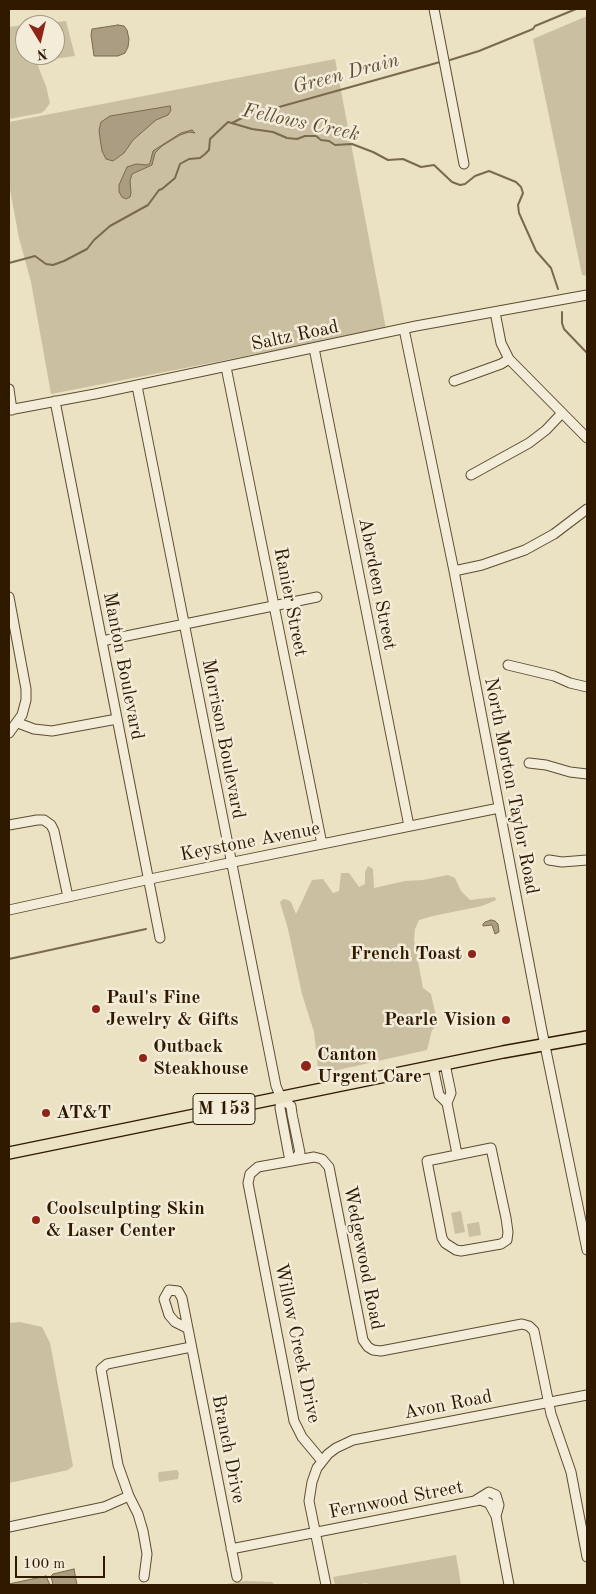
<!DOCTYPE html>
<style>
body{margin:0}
#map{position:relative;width:596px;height:1594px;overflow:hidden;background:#ebe1c3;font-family:"Old Standard TT",serif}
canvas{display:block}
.frame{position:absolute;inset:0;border:10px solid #2f1a00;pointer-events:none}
.north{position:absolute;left:15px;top:15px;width:50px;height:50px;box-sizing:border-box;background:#f2ecd8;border:1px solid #a49882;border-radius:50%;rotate:171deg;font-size:14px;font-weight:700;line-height:20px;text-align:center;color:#2f1a00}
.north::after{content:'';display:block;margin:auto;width:18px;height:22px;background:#8f2418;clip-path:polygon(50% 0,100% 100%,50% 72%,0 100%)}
.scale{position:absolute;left:15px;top:1556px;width:90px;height:22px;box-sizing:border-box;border:2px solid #2f1a00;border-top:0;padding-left:6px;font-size:15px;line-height:18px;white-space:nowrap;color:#2f1a00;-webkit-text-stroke:4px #f2ecd8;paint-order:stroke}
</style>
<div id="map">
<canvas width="596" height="1594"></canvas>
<div class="frame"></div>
<div class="north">N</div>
<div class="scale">100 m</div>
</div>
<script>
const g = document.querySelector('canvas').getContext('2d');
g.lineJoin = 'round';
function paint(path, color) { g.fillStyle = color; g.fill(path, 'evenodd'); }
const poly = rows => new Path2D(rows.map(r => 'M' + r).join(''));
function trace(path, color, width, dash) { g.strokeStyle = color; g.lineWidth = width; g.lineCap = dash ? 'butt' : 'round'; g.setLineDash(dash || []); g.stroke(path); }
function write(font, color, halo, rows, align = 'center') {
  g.font = font + ' "Old Standard TT",serif'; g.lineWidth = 5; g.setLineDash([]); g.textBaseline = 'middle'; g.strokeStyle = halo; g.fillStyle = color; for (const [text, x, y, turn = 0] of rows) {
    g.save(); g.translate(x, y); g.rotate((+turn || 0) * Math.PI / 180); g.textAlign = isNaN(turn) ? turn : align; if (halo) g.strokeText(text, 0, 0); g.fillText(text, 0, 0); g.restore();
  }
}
paint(poly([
 [587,16,587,276,582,275,533,39],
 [66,21,75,56,39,61,38,66,46,86,50,103,45,110,41,113,9,119,9,27,25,25,25,55,55,55,55,25,28,25],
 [335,59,386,329,51,394,31,282,19,238,9,184,9,122],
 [368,866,373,869,374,888,405,881,423,880,448,875,455,878,461,891,470,900,495,897,496,900,482,906,433,916,419,920,415,929,414,940,423,988,431,994,438,1025,432,1030,427,1050,329,1072,318,1068,314,1032,302,994,288,929,280,902,283,899,288,900,291,902,296,914,312,880,323,879,333,893,339,891,341,873,349,873,359,887,365,884,365,872],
 [461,1211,465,1232,455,1234,451,1213],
 [479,1222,481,1235,469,1237,467,1224],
 [20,1322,42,1327,50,1343,73,1466,68,1470,9,1483,9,1323],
 [177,1470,179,1473,178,1479,159,1482,158,1474,159,1472],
 [456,1555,461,1585,368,1585,367,1583,355,1585,335,1585,333,1577],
 [245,1581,272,1582,275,1585,221,1585]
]), '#cbbfa2');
const water = poly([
 [118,25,124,26,127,30,129,39,128,47,125,53,118,56,94,56,91,35,92,29,118,25],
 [170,106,171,110,168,115,156,120,133,140,124,153,113,161,106,159,102,151,100,138,99,130,101,122,110,116,170,106],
 [192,130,195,133,189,132,180,135,162,146,155,153,152,165,132,174,130,181,131,193,130,197,126,199,122,197,119,192,119,185,127,167,136,164,147,165,150,163,153,151,159,147,181,133,192,130],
 [491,920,495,921,498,924,499,932,495,934,492,925,483,926,483,924,485,922,491,920],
 [74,1569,77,1585,53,1585,51,1576,53,1574,74,1569],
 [46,1576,50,1585,9,1585,9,1584,46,1576]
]);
paint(water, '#ab9d81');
trace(water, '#79694d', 1);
trace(poly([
 [450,60,479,51,533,29,535,26,576,9],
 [232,123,242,118,279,107,440,62],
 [9,263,35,256,46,264,53,265,64,261,87,249,94,240,110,226,148,205,159,190,162,189,175,178,180,164,189,159,200,158,205,154,209,150,210,139,228,122,252,129,273,132,287,138,297,139,305,136,316,136,321,140,329,141,335,145,352,144,373,152,388,160,403,159,421,167,434,165,452,182,460,185,465,184,475,176,489,171,516,182,521,187,523,193,518,205,519,213,536,251,551,268,558,289],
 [562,312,562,323,564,329,587,353],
 [9,959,146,929]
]), '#79694d', 2);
const minor = poly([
 [434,9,464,164],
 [495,312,501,343,509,359,587,438],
 [404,329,454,571,542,1031,587,1250],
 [314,348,409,826],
 [226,367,322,844],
 [454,381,501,364,509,359],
 [137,386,276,1086,281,1098,291,1106,292,1114,300,1153,294,1160],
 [9,389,12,410],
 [55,401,160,938],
 [9,410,95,394,416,326,587,295],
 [471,475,529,443,546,430,562,413],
 [454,571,482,565,525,550,554,534,587,509],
 [9,597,26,689,26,700,22,715,9,733],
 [102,641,317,597],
 [508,665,554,676,570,683,587,687],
 [18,723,34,729,52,731,117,719],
 [529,763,546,765,570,772,587,774],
 [9,825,37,820,44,820,51,825,54,831,68,897],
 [549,860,562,862,587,860],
 [9,910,155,878,499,808],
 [433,1067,439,1095,447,1103,451,1093,445,1064],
 [281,1098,280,1108,289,1156,294,1160],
 [447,1103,457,1154],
 [491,1148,506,1218,508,1232,507,1240,501,1244,461,1251,456,1250,445,1243,442,1238,427,1161,491,1148],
 [187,1328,175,1322,169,1315,164,1299,169,1290,178,1291,182,1298,237,1577],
 [322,1461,302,1437,294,1421,248,1183,250,1174,258,1167,314,1157,322,1159,329,1167,363,1340,368,1347,373,1350,381,1351,522,1324,529,1326,534,1331,551,1414,571,1472,587,1557],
 [476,1500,489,1492,496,1495,499,1505,496,1516],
 [9,1527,104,1507,129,1496],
 [231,1549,480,1500,489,1503,496,1516,509,1585],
 [144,1577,147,1554,143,1531,138,1514,129,1496,118,1465,101,1369,107,1364,191,1347],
 [326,1585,309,1501,312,1482,317,1468,328,1454,336,1448,353,1440,587,1395]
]);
const major = poly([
 [9,1153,503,1052,587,1037]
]);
trace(minor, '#5e4c31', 11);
trace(major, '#2f1a00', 14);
trace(minor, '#f2ecd8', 9);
trace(major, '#ebe1c3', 11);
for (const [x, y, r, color] of [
 [472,954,5,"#8f2418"],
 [96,1009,5,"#8f2418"],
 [506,1020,5,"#8f2418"],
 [143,1058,5,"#8f2418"],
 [306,1066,6,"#8f2418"],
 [46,1113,5,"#8f2418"],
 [36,1220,5,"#8f2418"]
]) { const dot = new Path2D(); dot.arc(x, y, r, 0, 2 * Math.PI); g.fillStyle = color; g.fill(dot); trace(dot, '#f2ecd8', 2); }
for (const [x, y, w] of [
 [224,1109,62]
]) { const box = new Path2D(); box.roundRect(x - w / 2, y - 15.5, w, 31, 4); g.fillStyle = '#f2ecd8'; g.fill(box); trace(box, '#2f1a00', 1); }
write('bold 18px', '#2f1a00', null, [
 ["M 153",224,1109]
]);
write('19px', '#2f1a00', '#f2ecd8', [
 ["Saltz Road",295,336,-12],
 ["Aberdeen Street",377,584,79],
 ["Ranier Street",290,602,79],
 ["Manton Boulevard",123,666,79],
 ["Morrison Boulevard",223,739,79],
 ["North Morton Taylor Road",511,786,79],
 ["Keystone Avenue",250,842,-11],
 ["Wedgewood Road",363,1258,79],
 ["Willow Creek Drive",297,1343,78],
 ["Avon Road",448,1405,-11],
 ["Branch Drive",228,1449,79],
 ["Fernwood Street",396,1500,-11]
]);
write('bold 19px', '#2f1a00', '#f2ecd8', [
 ["French Toast",462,954,"right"],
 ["Paul's Fine",106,998],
 ["Jewelry & Gifts",106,1020],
 ["Pearle Vision",496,1020,"right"],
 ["Outback",153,1047],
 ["Steakhouse",153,1069],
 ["Canton",317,1055],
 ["Urgent Care",317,1077],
 ["AT&T",56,1113],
 ["Coolsculpting Skin",46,1209],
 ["& Laser Center",46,1231]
], 'left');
write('italic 20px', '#614e34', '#f2ecd8', [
 ["Green Drain",346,74,-15],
 ["Fellows Creek",301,123,12]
]);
</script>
